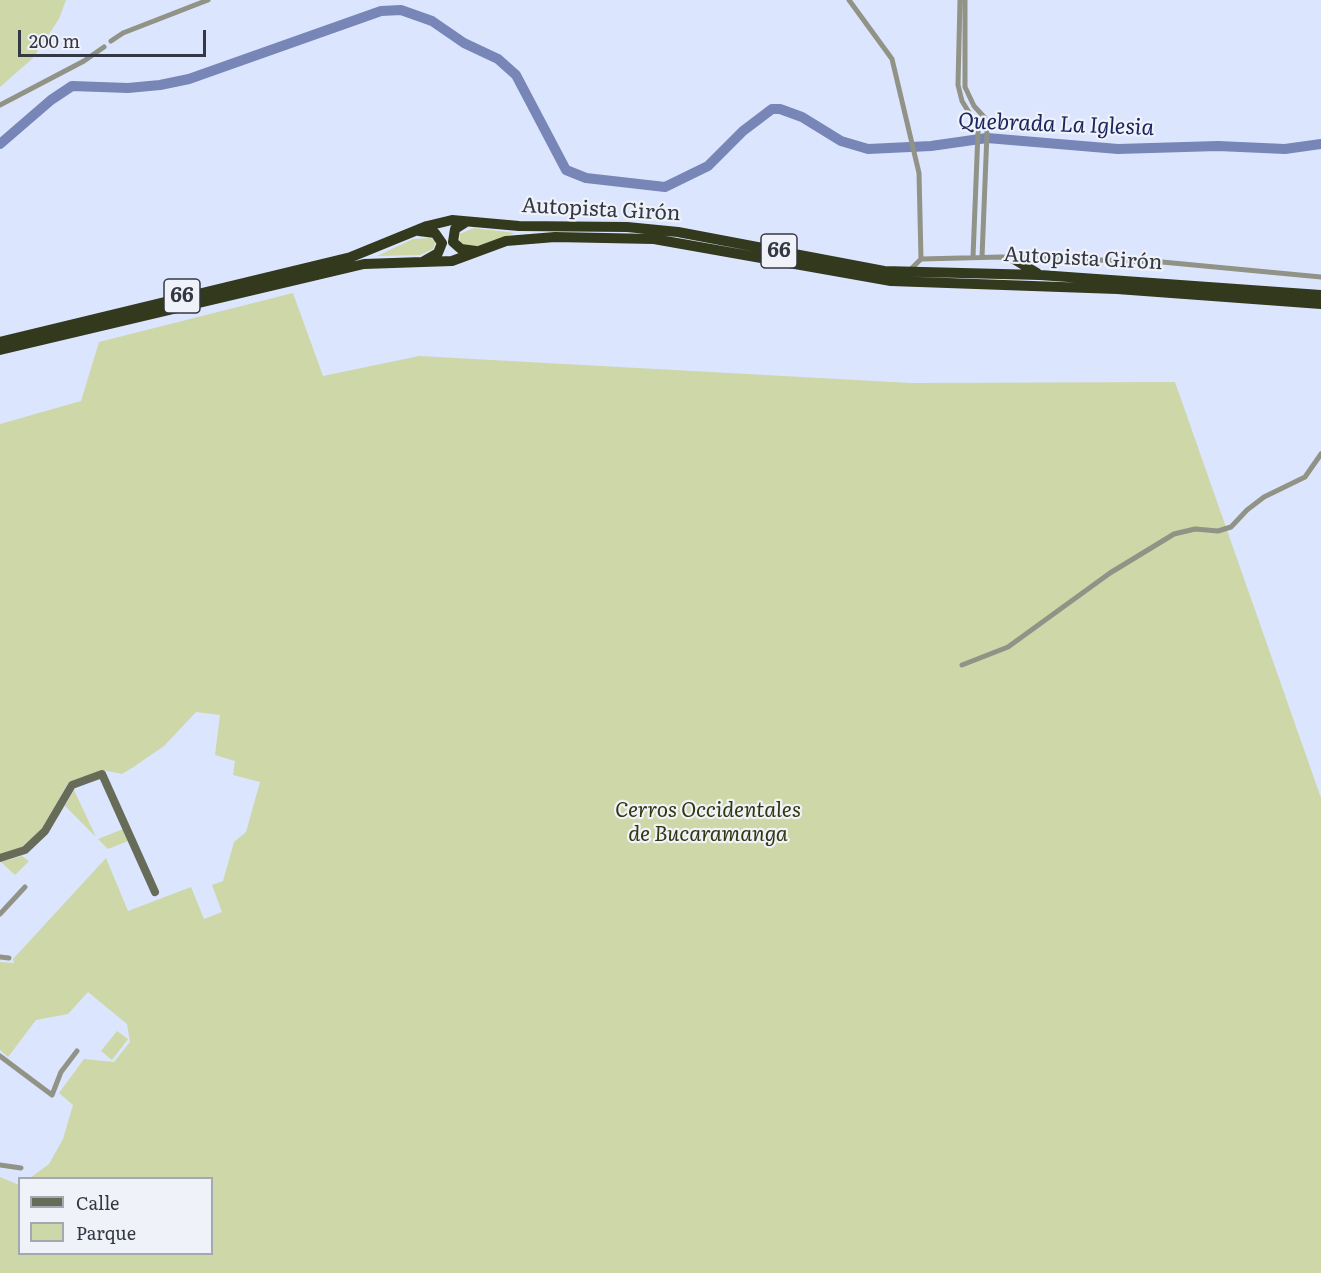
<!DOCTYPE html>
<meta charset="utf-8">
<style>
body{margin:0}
#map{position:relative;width:1321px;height:1273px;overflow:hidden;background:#dce5fe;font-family:Literata,serif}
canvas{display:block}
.legend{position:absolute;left:18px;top:1177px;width:195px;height:78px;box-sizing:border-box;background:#f0f2f9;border:2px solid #a4a8b1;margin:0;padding:8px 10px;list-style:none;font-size:18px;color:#333844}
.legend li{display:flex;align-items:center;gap:12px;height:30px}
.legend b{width:30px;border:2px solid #a4a8b1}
.scale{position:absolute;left:18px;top:30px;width:188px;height:27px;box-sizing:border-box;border:3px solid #333844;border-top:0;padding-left:8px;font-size:18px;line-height:21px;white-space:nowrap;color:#333844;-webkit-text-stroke:4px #f0f2f9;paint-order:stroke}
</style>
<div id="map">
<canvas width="1321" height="1273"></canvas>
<ul class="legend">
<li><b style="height:8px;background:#676c58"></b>Calle</li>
<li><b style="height:16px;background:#cdd7a8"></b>Parque</li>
</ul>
<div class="scale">200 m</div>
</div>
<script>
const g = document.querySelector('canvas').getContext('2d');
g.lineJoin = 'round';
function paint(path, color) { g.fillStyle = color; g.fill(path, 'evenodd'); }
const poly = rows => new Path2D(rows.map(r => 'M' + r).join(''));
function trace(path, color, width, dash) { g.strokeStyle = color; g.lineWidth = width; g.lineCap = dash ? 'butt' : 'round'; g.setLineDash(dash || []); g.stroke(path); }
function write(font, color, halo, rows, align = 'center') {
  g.font = font + ' Literata,serif'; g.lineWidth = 4.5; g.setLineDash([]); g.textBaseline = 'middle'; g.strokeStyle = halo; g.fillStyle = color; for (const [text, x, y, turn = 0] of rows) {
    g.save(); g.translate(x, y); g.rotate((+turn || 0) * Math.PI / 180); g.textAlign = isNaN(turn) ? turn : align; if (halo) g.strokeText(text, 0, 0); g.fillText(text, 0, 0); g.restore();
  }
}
paint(poly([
 [0,0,66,0,59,19,33,58,0,87],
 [474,228,515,233,470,249,460,243,460,234],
 [430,238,436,241,433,249,420,255,377,256,413,239],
 [293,293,323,376,419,356,911,383,1175,382,1321,798,1321,1273,0,1273,0,1177,19,1185,20,1254,212,1254,212,1178,30,1178,49,1164,63,1139,73,1105,59,1093,84,1059,114,1062,130,1042,127,1024,88,992,68,1014,36,1020,8,1057,0,1050,0,962,14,963,13,959,106,858,128,911,191,887,204,919,222,912,212,885,223,881,234,842,246,832,260,782,233,775,235,761,215,755,220,715,196,712,164,746,132,768,122,774,103,770,68,783,43,827,22,847,0,854,0,424,81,401,99,342],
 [74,790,96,837,65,806],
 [123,829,128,841,108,849,98,839],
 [22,856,29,861,15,875,1,862],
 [117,1031,128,1039,112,1060,101,1051]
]), '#cdd7a8');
trace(poly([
 [0,144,51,100,72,86,128,88,160,85,189,79,381,11,401,10,432,21,464,43,498,59,516,75,566,170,586,178,665,187,708,166,743,131,772,109,780,109,802,117,841,141,868,149,931,146,987,138,1118,149,1218,146,1285,149,1321,144]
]), '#7786b6', 10);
trace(poly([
 [849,0,892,59,919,173,921,259],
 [960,0,958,85,962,101,976,124,978,132,973,257],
 [965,0,965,87,974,106,985,118,987,133,982,257],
 [111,41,123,33,208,0],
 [0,105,84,61,104,47],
 [910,270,921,259,1001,257,1162,262,1321,277],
 [962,665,1008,647,1110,573,1174,534,1195,529,1218,531,1231,527,1247,510,1264,497,1305,477,1321,454],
 [0,914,25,887],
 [0,957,9,958],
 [0,1056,52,1095,61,1072,77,1051],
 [0,1165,21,1168]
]), '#909385', 5);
trace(poly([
 [0,858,25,850,45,831,72,785,102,774,155,892]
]), '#676c58', 8);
trace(poly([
 [466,222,455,229,453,242,461,249,476,251],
 [419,231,435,233,442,243,438,253,424,261],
 [1012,258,1037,273],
 [0,342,351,257,427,226,452,220,519,226,627,227,678,232,884,271,1040,275,1321,295],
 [0,350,364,264,452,261,506,241,555,237,654,239,891,281,1117,289,1321,304]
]), '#33391d', 10);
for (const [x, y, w] of [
 [779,251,36],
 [182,296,36]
]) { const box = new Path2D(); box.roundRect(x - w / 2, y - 17, w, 34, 4.5); g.fillStyle = '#f0f2f9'; g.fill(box); trace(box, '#333844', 1.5); }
write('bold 20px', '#333844', null, [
 ["66",779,251],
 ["66",182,296]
]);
write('21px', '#333844', '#f0f2f9', [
 ["Autopista Girón",601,210,3],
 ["Autopista Girón",1083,259,3]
]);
write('italic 21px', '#30370c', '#f0f2f9', [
 ["Cerros Occidentales",708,811],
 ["de Bucaramanga",708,835]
]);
write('italic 22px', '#1b2661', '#f0f2f9', [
 ["Quebrada La Iglesia",1056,125,2]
]);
</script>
